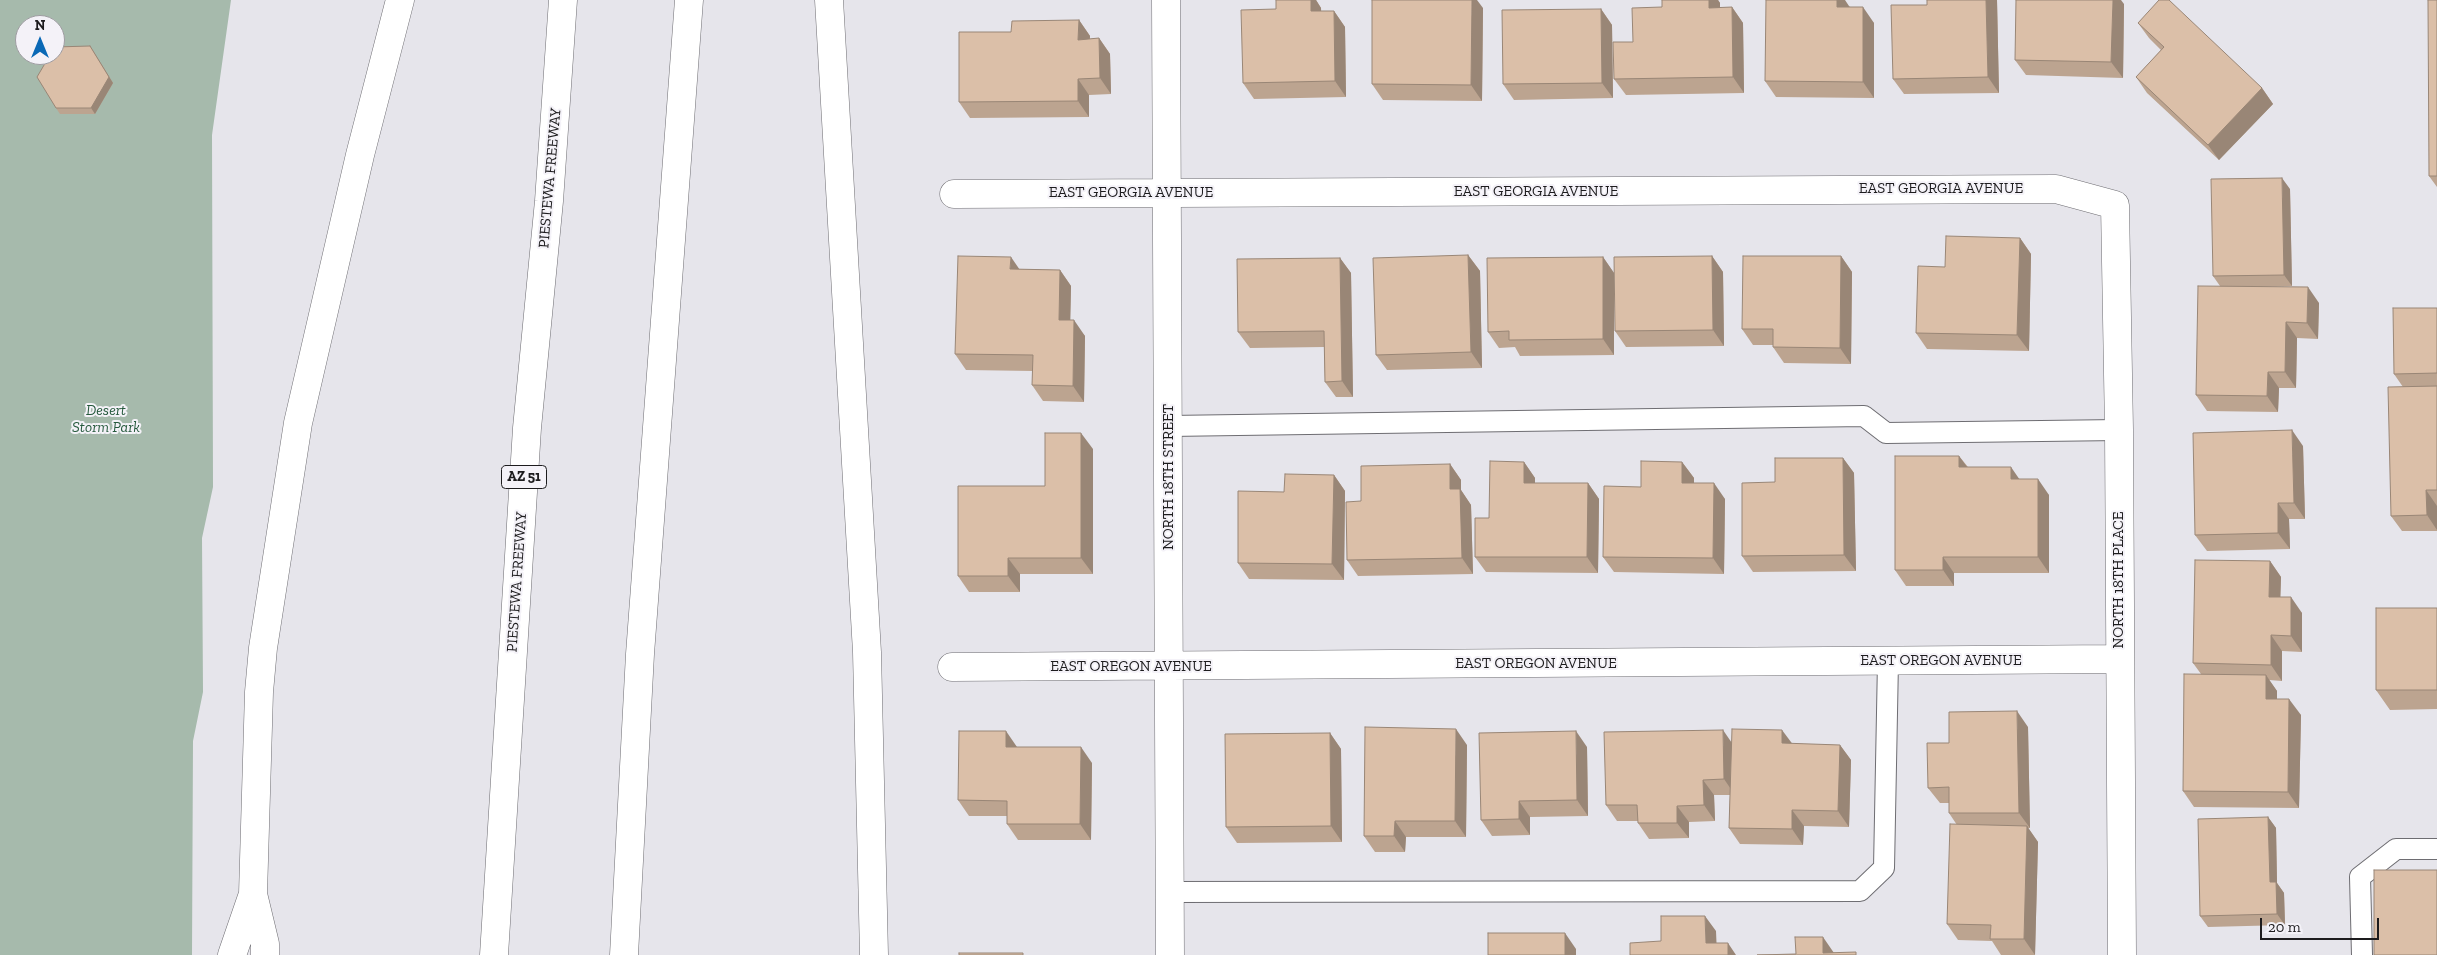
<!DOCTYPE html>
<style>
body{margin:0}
#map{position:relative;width:2437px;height:955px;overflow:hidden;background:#e6e5eb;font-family:"Zilla Slab",serif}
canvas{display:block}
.north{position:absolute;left:15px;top:15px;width:50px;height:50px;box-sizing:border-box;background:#f4f2f8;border:1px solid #9e9ca1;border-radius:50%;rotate:0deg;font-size:14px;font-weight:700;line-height:20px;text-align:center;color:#1d1c1e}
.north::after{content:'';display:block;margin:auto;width:18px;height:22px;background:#0b69b6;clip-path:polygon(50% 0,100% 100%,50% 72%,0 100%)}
.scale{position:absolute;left:2260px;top:918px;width:119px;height:22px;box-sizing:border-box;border:2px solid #1d1c1e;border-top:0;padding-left:6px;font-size:15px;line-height:18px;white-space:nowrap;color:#1d1c1e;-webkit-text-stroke:4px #f4f2f8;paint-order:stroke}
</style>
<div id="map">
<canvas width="2437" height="955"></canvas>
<div class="north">N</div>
<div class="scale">20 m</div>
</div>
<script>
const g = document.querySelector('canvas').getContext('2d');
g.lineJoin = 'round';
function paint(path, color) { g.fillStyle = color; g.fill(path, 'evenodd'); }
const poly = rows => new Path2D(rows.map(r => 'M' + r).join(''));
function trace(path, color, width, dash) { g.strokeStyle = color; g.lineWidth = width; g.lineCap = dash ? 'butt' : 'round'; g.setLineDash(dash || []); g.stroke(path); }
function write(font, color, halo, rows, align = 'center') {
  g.font = font + ' "Zilla Slab",serif'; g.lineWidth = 4; g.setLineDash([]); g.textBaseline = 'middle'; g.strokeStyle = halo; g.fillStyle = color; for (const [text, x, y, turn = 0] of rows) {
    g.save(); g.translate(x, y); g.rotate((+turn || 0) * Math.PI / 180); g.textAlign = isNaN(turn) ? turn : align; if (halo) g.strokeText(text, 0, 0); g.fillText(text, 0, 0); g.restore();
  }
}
paint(poly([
 [0,0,231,0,212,135,213,487,202,538,203,692,193,741,192,955,0,955],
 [25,25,55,25,55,55,25,55]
]), '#a6baac');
const service = poly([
 [1169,426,1864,416,1886,433,2119,430],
 [1170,892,1860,891,1884,868,1888,661],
 [2362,955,2360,877,2396,849,2437,849]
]);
const minor = poly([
 [1166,0,1170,955],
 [954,194,2056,189,2115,205,2119,430,2122,955],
 [952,667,2119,659]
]);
const motorway = poly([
 [829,0,867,652,874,955],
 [232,955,253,894],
 [265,955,265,944,253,894,259,692,263,648,298,423,360,155,400,0],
 [494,955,527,428,549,201,563,0],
 [624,955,640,654,689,0]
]);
trace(service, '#6e6d72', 22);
trace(minor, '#6e6d72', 29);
trace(motorway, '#6e6d72', 29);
trace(service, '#fff', 20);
trace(minor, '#fff', 28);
trace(motorway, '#fff', 28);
paint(poly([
 [1276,0,1316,0,1321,8,1321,11,1334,11,1345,27,1346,97,1254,99,1243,83,1276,9],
 [1662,0,1718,0,1720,3,1720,8,1732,7,1743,23,1744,93,1626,95,1614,79,1633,42,1662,7],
 [1927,0,1997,0,1999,93,1904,94,1893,79,1927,5],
 [2437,0,2437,187,2429,176],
 [2124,4,2123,78,2026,75,2015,60],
 [1849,6,1874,23,1874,98,1776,97,1765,81],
 [1483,8,1482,101,1383,100,1372,84],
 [1601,9,1612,25,1613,98,1514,100,1503,84],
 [1079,20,1090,36,1090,39,1099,38,1110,54,1111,94,1089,95,1089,117,970,118,959,102,1011,32],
 [2138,23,2262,88,2273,104,2219,160,2147,93,2136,77,2161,50,2149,38],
 [90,46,113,83,95,114,60,114,56,108],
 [2290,189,2292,286,2255,287,2319,303,2318,339,2297,338,2296,388,2279,388,2278,412,2207,411,2196,395,2220,286,2213,276],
 [2020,238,2031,254,2029,351,1927,349,1916,333,1945,267],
 [1468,255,1480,271,1482,368,1387,370,1376,355],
 [1712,256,1723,272,1724,346,1626,347,1615,331],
 [1841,256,1852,272,1851,364,1784,363,1773,347,1773,345,1753,345,1742,329],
 [1603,257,1614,273,1614,355,1520,356,1515,347,1499,348,1488,332],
 [1340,258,1351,273,1353,397,1336,397,1325,382,1324,347,1250,348,1238,332],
 [1019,269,1060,270,1071,286,1070,320,1085,336,1084,402,1043,401,1032,385,1033,371,966,370,955,354],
 [2437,308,2437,531,2402,531,2391,516,2403,387,2394,374],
 [2303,446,2305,519,2289,519,2290,549,2207,551,2195,535],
 [1093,449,1093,574,1020,574,1020,592,969,592,958,576,1045,486],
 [1959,456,1968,467,2020,479,2049,495,2049,573,1954,573,1954,586,1906,586,1895,570],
 [1843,458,1854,473,1856,571,1753,572,1742,556,1775,482],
 [1524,462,1535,478,1535,483,1588,483,1599,499,1598,573,1486,572,1475,557,1489,518],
 [1682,462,1694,478,1694,483,1725,499,1724,574,1614,572,1603,557,1641,487],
 [1450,464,1461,480,1461,490,1471,505,1473,574,1358,576,1347,560,1361,501],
 [1334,475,1345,491,1344,580,1249,579,1238,563,1284,492],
 [2270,561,2281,577,2280,597,2302,613,2302,652,2282,651,2282,681,2269,680,2277,691,2277,699,2301,715,2299,808,2194,807,2183,791,2201,674,2193,663],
 [2437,608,2437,709,2390,710,2376,690],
 [2028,727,2030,828,2028,828,2038,842,2035,955,2001,955,1992,941,1958,940,1947,924,1957,825,1949,813,1949,803,1940,803,1928,788,1949,743],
 [1330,733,1341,749,1342,842,1237,843,1226,827],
 [1731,742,1840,745,1851,760,1849,827,1804,826,1803,845,1740,844,1729,828,1730,795,1714,795,1715,821,1689,822,1689,838,1649,839,1638,823,1638,821,1617,821,1606,805],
 [1467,745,1466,837,1406,837,1405,852,1375,852,1364,836],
 [1017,747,1092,763,1091,840,1018,840,1007,824,1007,816,969,816,958,800],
 [1587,747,1588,816,1530,817,1530,835,1492,836,1481,820],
 [2268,817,2276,828,2277,883,2284,893,2285,925,2208,927,2200,916]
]), '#bca490');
paint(poly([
 [1311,0,1316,0,1321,8,1322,27,1311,11],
 [1472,0,1477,0,1483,8,1482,101,1471,85],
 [1709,0,1718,0,1720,3,1720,24,1709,8],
 [1837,0,1845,0,1849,6,1848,23,1837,7],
 [1986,0,1997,0,1999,93,1988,77],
 [2113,0,2121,0,2124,4,2123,78,2111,62],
 [1732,7,1743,23,1744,93,1733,77],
 [1863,7,1874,23,1874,98,1863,82],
 [1601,9,1612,25,1613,98,1602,83],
 [1334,11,1345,27,1346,97,1335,81],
 [1079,20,1090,36,1089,56,1078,40],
 [1099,38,1110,54,1111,94,1100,78],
 [90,46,113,83,95,114,91,108],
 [1078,79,1089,95,1089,117,1078,101],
 [2262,88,2273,104,2219,160,2208,145],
 [2282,178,2290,189,2292,286,2284,275],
 [2020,238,2031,254,2029,351,2017,335],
 [1468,255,1480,271,1482,368,1471,352],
 [1712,256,1723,272,1724,346,1713,330],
 [1841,256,1852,272,1851,364,1840,348],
 [1011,257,1022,273,1010,269],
 [1603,257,1614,273,1614,355,1603,339],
 [1340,258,1351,273,1353,397,1342,381],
 [1060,270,1071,286,1070,336,1059,320],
 [2308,287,2319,303,2318,339,2307,323],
 [1074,320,1085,336,1084,402,1073,386],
 [2286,322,2297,338,2296,388,2285,372],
 [2268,372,2279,388,2278,412,2267,396],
 [2292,430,2303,446,2305,519,2294,503],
 [1081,433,1093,449,1093,574,1081,558],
 [1959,456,1970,471,1959,467],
 [1843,458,1854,473,1856,571,1844,555],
 [1524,462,1535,478,1535,498,1524,483],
 [1682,462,1694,478,1694,498,1682,483],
 [1450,464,1461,480,1461,490,1471,505,1473,574,1462,558,1450,489],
 [2011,467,2022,483,2011,479],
 [1334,475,1345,491,1344,580,1332,564],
 [2038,479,2049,495,2049,573,2038,557],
 [1588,483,1599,499,1598,573,1587,557],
 [1714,483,1725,499,1724,574,1713,558],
 [2426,490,2437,506,2437,530,2427,515],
 [2278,503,2289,519,2290,549,2278,533],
 [1943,557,1954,573,1954,586,1943,570],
 [1008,558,1020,574,1020,592,1008,576],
 [2270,561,2281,577,2280,613,2269,597],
 [2291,597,2302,613,2302,652,2291,636],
 [2271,635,2282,651,2282,681,2271,665],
 [2266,675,2277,691,2277,715,2266,699],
 [2289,699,2301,715,2299,808,2288,792],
 [2017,711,2028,727,2030,828,2019,813],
 [1456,729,1467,745,1466,837,1455,821],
 [1723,730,1734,746,1735,795,1724,779],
 [1782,730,1794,746,1782,743],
 [1006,731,1017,747,1006,747],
 [1576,731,1587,747,1588,816,1577,800],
 [1330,733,1341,749,1342,842,1331,826],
 [1840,745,1851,760,1849,827,1838,811],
 [1081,747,1092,763,1091,840,1080,824],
 [1703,780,1714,795,1715,821,1704,805],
 [1519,801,1530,817,1530,835,1519,819],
 [1677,806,1689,822,1689,838,1677,823],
 [1792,810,1804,826,1803,845,1792,829],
 [2268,817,2276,828,2277,883,2284,893,2285,925,2277,914,2270,882],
 [1395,821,1406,837,1405,852,1394,836],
 [2027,826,2038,842,2035,955,2024,939],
 [1705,916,1716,931,1717,955,1706,943],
 [1565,933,1576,949,1576,955,1565,955],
 [1823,937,1834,953,1823,953],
 [1728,943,1736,955,1728,955]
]), '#998676');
const building = poly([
 [1276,0,1311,0,1311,11,1334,11,1335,81,1243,83,1241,10,1276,9,1276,0],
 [1372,0,1472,0,1471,85,1372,84,1372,0],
 [1662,0,1709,0,1709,8,1732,7,1733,77,1614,79,1613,42,1633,42,1632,8,1662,7,1662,0],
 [1766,0,1837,0,1837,7,1863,7,1863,82,1765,81,1766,0],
 [1927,0,1986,0,1988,77,1893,79,1891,5,1927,5,1927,0],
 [2016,0,2113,0,2111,62,2015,60,2016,0],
 [2159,0,2169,0,2262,88,2208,145,2136,77,2164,47,2138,23,2159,0],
 [2428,0,2437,0,2437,176,2429,176,2428,0],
 [1601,9,1602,83,1503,84,1502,10,1601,9],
 [1079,20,1078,40,1099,38,1100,78,1078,79,1078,101,959,102,959,32,1011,32,1012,21,1079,20],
 [90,46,109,77,91,108,56,108,37,77,50,55,55,55,55,47,90,46],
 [2282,178,2284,275,2213,276,2211,179,2282,178],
 [1946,236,2020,238,2017,335,1916,333,1918,266,1945,267,1946,236],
 [1468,255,1471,352,1376,355,1373,258,1468,255],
 [958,256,1011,257,1010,269,1060,270,1059,320,1074,320,1073,386,1032,385,1033,355,955,354,958,256],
 [1712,256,1713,330,1615,331,1614,257,1712,256],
 [1743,256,1841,256,1840,348,1773,347,1773,329,1742,329,1743,256],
 [1603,257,1603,339,1509,340,1509,331,1488,332,1487,258,1603,257],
 [1340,258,1342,381,1325,382,1324,331,1238,332,1237,259,1340,258],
 [2198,286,2308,287,2307,323,2286,322,2285,372,2268,372,2267,396,2196,395,2198,286],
 [2393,308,2437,308,2437,373,2394,374,2393,308],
 [2437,386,2437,490,2426,490,2427,515,2391,516,2388,387,2437,386],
 [2292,430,2294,503,2278,503,2278,533,2195,535,2193,433,2292,430],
 [1045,433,1081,433,1081,558,1008,558,1008,576,958,576,958,486,1045,486,1045,433],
 [1895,456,1959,456,1959,467,2011,467,2011,479,2038,479,2038,557,1943,557,1943,570,1895,570,1895,456],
 [1775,458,1843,458,1844,555,1742,556,1742,483,1775,482,1775,458],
 [1490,461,1524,462,1524,483,1588,483,1587,557,1475,557,1475,518,1489,518,1490,461],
 [1641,461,1682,462,1682,483,1714,483,1713,558,1603,557,1604,486,1641,487,1641,461],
 [1450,464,1450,489,1460,489,1462,558,1347,560,1346,502,1361,501,1361,466,1450,464],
 [1285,474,1334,475,1332,564,1238,563,1238,491,1284,492,1285,474],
 [2195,560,2270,561,2269,597,2291,597,2291,636,2271,635,2271,665,2193,663,2195,560],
 [2376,608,2437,608,2437,690,2376,690,2376,608],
 [2184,674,2266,675,2266,699,2289,699,2288,792,2183,791,2184,674],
 [2017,711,2019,813,1949,813,1949,787,1928,788,1927,743,1949,743,1949,712,2017,711],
 [1365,727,1456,729,1455,821,1395,821,1394,836,1364,836,1365,727],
 [1732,729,1782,730,1782,743,1840,745,1838,811,1792,810,1792,829,1729,828,1732,729],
 [1723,730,1724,779,1703,780,1704,805,1677,806,1677,823,1638,823,1637,805,1606,805,1604,732,1723,730],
 [959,731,1006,731,1006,747,1081,747,1080,824,1007,824,1007,801,958,800,959,731],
 [1576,731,1577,800,1519,801,1519,819,1481,820,1479,733,1576,731],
 [1330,733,1331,826,1226,827,1225,734,1330,733],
 [2268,817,2270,882,2276,882,2277,914,2200,916,2198,819,2268,817],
 [1950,824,2027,826,2024,939,1990,939,1991,925,1947,924,1950,824],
 [2374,870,2437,870,2437,955,2374,955,2374,870],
 [1661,916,1705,916,1706,943,1728,943,1728,955,1630,955,1630,943,1661,941,1661,916],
 [1488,933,1565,933,1565,955,1488,955,1488,933],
 [1795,937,1823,937,1823,953,1856,952,1856,955,1757,955,1796,954,1795,937],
 [959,953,1023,953,1023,955,959,955,959,953]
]);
paint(building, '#dbbfa8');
trace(building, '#998676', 1);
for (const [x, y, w] of [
 [524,477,45]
]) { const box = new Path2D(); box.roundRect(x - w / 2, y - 11.5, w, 23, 4); g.fillStyle = '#f4f2f8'; g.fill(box); trace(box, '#1d1c1e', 1); }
write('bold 14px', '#1d1c1e', null, [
 ["AZ 51",524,477]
]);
write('15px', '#1d1c1e', '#f4f2f8', [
 ["PIESTEWA FREEWAY",550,178,-85],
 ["EAST GEORGIA AVENUE",1941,189],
 ["EAST GEORGIA AVENUE",1536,192],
 ["EAST GEORGIA AVENUE",1131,193],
 ["NORTH 18TH STREET",1169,477,-90],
 ["NORTH 18TH PLACE",2119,580,-90],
 ["PIESTEWA FREEWAY",517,582,-86],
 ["EAST OREGON AVENUE",1941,661],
 ["EAST OREGON AVENUE",1536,664],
 ["EAST OREGON AVENUE",1131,667]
]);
write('italic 15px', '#25593c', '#f4f2f8', [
 ["Desert",106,411],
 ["Storm Park",106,428]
]);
</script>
